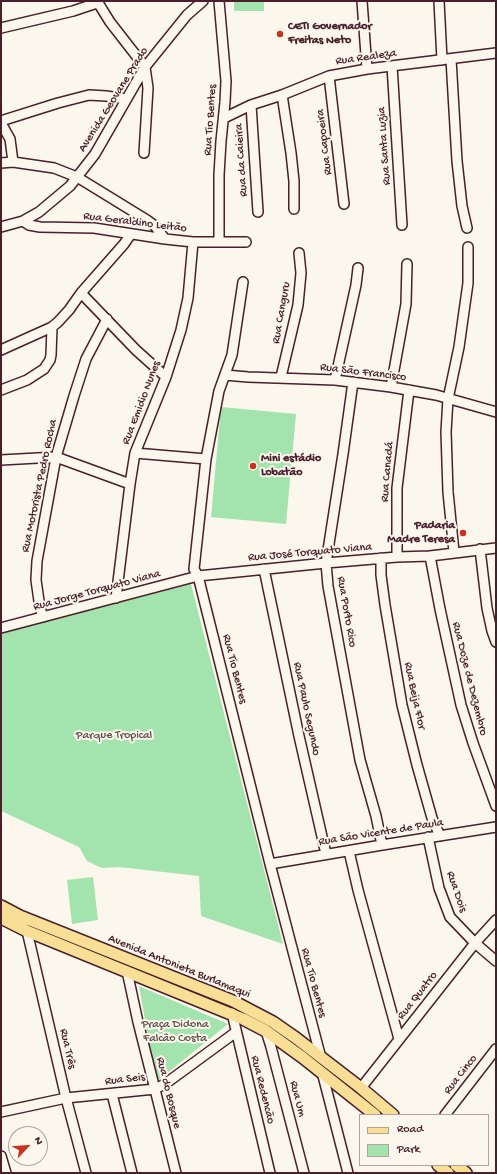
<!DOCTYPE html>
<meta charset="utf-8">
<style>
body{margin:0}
#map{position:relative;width:497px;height:1174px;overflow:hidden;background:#fbf7ec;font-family:"Gochi Hand",sans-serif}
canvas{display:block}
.frame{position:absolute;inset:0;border:2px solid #4a1f2b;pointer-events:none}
.legend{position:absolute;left:359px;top:1114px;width:130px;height:52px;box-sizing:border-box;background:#fbf7ec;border:1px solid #b4a19f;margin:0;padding:5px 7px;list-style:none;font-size:12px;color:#4a1f2b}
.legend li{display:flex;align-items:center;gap:8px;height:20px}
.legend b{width:20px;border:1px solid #b4a19f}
.north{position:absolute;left:8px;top:1126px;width:40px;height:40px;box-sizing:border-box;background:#fbf7ec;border:1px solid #b4a19f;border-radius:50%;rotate:64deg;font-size:11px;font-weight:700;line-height:16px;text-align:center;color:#4a1f2b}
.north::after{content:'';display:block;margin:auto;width:14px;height:18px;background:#c8321e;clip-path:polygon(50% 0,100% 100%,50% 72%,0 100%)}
</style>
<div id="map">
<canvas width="497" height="1174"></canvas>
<div class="frame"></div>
<ul class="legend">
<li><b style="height:5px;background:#f9df96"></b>Road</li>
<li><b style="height:11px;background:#a3e4ae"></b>Park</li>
</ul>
<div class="north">N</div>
</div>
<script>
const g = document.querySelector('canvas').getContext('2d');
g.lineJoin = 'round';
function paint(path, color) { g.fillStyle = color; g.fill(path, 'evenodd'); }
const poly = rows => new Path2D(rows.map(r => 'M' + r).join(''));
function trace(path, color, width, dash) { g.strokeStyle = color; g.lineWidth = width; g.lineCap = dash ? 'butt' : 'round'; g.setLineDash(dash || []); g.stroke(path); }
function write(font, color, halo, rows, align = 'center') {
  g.font = font + ' "Gochi Hand",sans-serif'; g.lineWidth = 4; g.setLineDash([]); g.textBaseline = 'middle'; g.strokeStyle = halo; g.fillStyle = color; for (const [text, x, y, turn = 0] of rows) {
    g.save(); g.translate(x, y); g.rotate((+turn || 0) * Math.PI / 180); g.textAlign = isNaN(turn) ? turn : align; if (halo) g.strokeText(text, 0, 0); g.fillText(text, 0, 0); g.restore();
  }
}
paint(poly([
 [234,1,264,1,264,11,234,11],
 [221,407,296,414,286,524,211,517],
 [191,584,283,944,201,916,199,876,119,867,102,868,87,861,79,847,1,811,1,633],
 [93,877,98,920,72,924,67,880],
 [139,986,228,1024,156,1082]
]), '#a3e4ae');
const minor = poly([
 [97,1,110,22,145,67,148,88,144,153],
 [362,1,367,69],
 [439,1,442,60],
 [1,28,73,11,97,3],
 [451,59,457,161,462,206,467,228],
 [392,66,402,225],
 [329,76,344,204],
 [282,95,291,153,294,181,294,209],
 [251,105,258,212],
 [224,118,251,105,282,95,329,76,367,69,496,53],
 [1,121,58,103,89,95,106,96,126,99],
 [1,123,10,139,13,162],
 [1,163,13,162,54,168,77,177,147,220,155,226,165,239],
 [23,221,29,225,40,227,94,228,165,239,193,242,246,242],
 [1,227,23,221,39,212,70,186,95,154,145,67,187,15,203,1],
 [219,241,219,175,221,141,225,102,226,81,219,1],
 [243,282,232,355,219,391,206,459,194,569,198,576,270,864,321,1058],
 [81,293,136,350,166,377],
 [1,350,52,327,58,322,69,310,81,293,124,244,131,234],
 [225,375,248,377,335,380,391,387,436,395,496,412],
 [281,377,298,305,301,273,299,253],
 [335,380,356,285,358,268],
 [353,382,343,454,326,563,328,586,360,760,376,816,382,845],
 [391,387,406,304,407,264],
 [1,390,27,380,44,369,50,360,51,355,52,327],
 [135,453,206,459],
 [1,460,56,457,130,484],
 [480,549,487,608,492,631,496,642],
 [454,552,448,492,446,432,448,399,459,347,468,283,468,247],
 [430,556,440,609,461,705,473,743,496,806],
 [397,557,397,488,409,390],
 [381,558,381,575,385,605,402,705,417,765,432,818,440,836],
 [264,569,299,736,326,854],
 [116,598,130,484,135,453,166,377,181,330,188,298,193,242],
 [43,617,40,608,36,580,37,561,56,457,74,396,86,359,107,319],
 [1,628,198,576,326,563,397,557,430,556,496,548],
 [428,837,439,888,450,917,475,943,496,961],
 [349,851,358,890,399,1039],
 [270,864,382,845,496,827],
 [27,931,66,1098,86,1173],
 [127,971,138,1022,176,1173],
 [232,1013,270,1173],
 [266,1031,271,1047,304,1173],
 [322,1072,348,1173],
 [361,1088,475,943,496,920],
 [112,1094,132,1173],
 [1,1112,66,1098,155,1089,165,1084,236,1032],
 [445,1115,496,1049],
 [1,1156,6,1173]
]);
const major = poly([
 [1,906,20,916,233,1001,273,1022,296,1038,361,1088,393,1115],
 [1,918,27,931,243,1019,266,1031,302,1057,375,1115],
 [438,1165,448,1173],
 [456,1165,466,1173]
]);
trace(minor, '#4a1f2b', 12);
trace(major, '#4a1f2b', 14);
trace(minor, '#fbf7ec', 9);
trace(major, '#f9df96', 11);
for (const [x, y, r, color] of [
 [280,34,4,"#c8321e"],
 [253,466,4,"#c8321e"],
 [463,533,4,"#c8321e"]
]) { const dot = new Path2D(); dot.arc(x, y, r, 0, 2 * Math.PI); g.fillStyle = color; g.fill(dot); trace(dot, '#fbf7ec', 1.5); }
write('bold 12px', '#4a1f2b', '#fbf7ec', [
 ["CETI Governador",288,27],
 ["Freitas Neto",288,41],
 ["Mini estádio",261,459],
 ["Lobatão",261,473],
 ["Padaria",455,526,"right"],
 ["Madre Teresa",455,540,"right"]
], 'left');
write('12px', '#4a1f2b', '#fbf7ec', [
 ["Rua Realeza",366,58,-8],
 ["Avenida Geovane Prado",114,100,-58],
 ["Rua Tio Bentes",211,120,-86],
 ["Rua Capoeira",325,142,-97],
 ["Rua Santa Luzia",385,146,-94],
 ["Rua da Caieira",242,160,-94],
 ["Rua Geraldino Leitão",135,223,7],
 ["Rua Canguru",282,313,-80],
 ["Rua São Francisco",363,373,7],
 ["Rua Emidio Nunes",142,403,-69],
 ["Rua Canadá",388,472,-85],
 ["Rua Motorista Pedro Rocha",40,486,-78],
 ["Rua José Torquato Viana",310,553,-5],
 ["Rua Jorge Torquato Viana",97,591,-15],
 ["Rua Porto Rico",346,612,80],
 ["Rua Tio Bentes",234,669,76],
 ["Rua Doze de Dezembro",469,679,76],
 ["Rua Beija Flor",414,696,78],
 ["Rua Paulo Segundo",306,709,78],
 ["Rua São Vicente de Paula",381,833,-9],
 ["Rua Dois",456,892,71],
 ["Avenida Antonieta Burlamaqui",179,967,22],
 ["Rua Tio Bentes",313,983,75],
 ["Rua Quatro",418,996,-52],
 ["Rua Três",67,1049,77],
 ["Rua Cinco",461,1075,-52],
 ["Rua Seis",125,1080,-7],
 ["Rua Redencão",262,1090,76],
 ["Rua do Bosque",168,1093,76],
 ["Rua Um",297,1099,75]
]);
write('12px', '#60504c', '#fbf7ec', [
 ["Parque Tropical",114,736],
 ["Praça Didona",175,1025],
 ["Falcão Costa",175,1039]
]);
</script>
